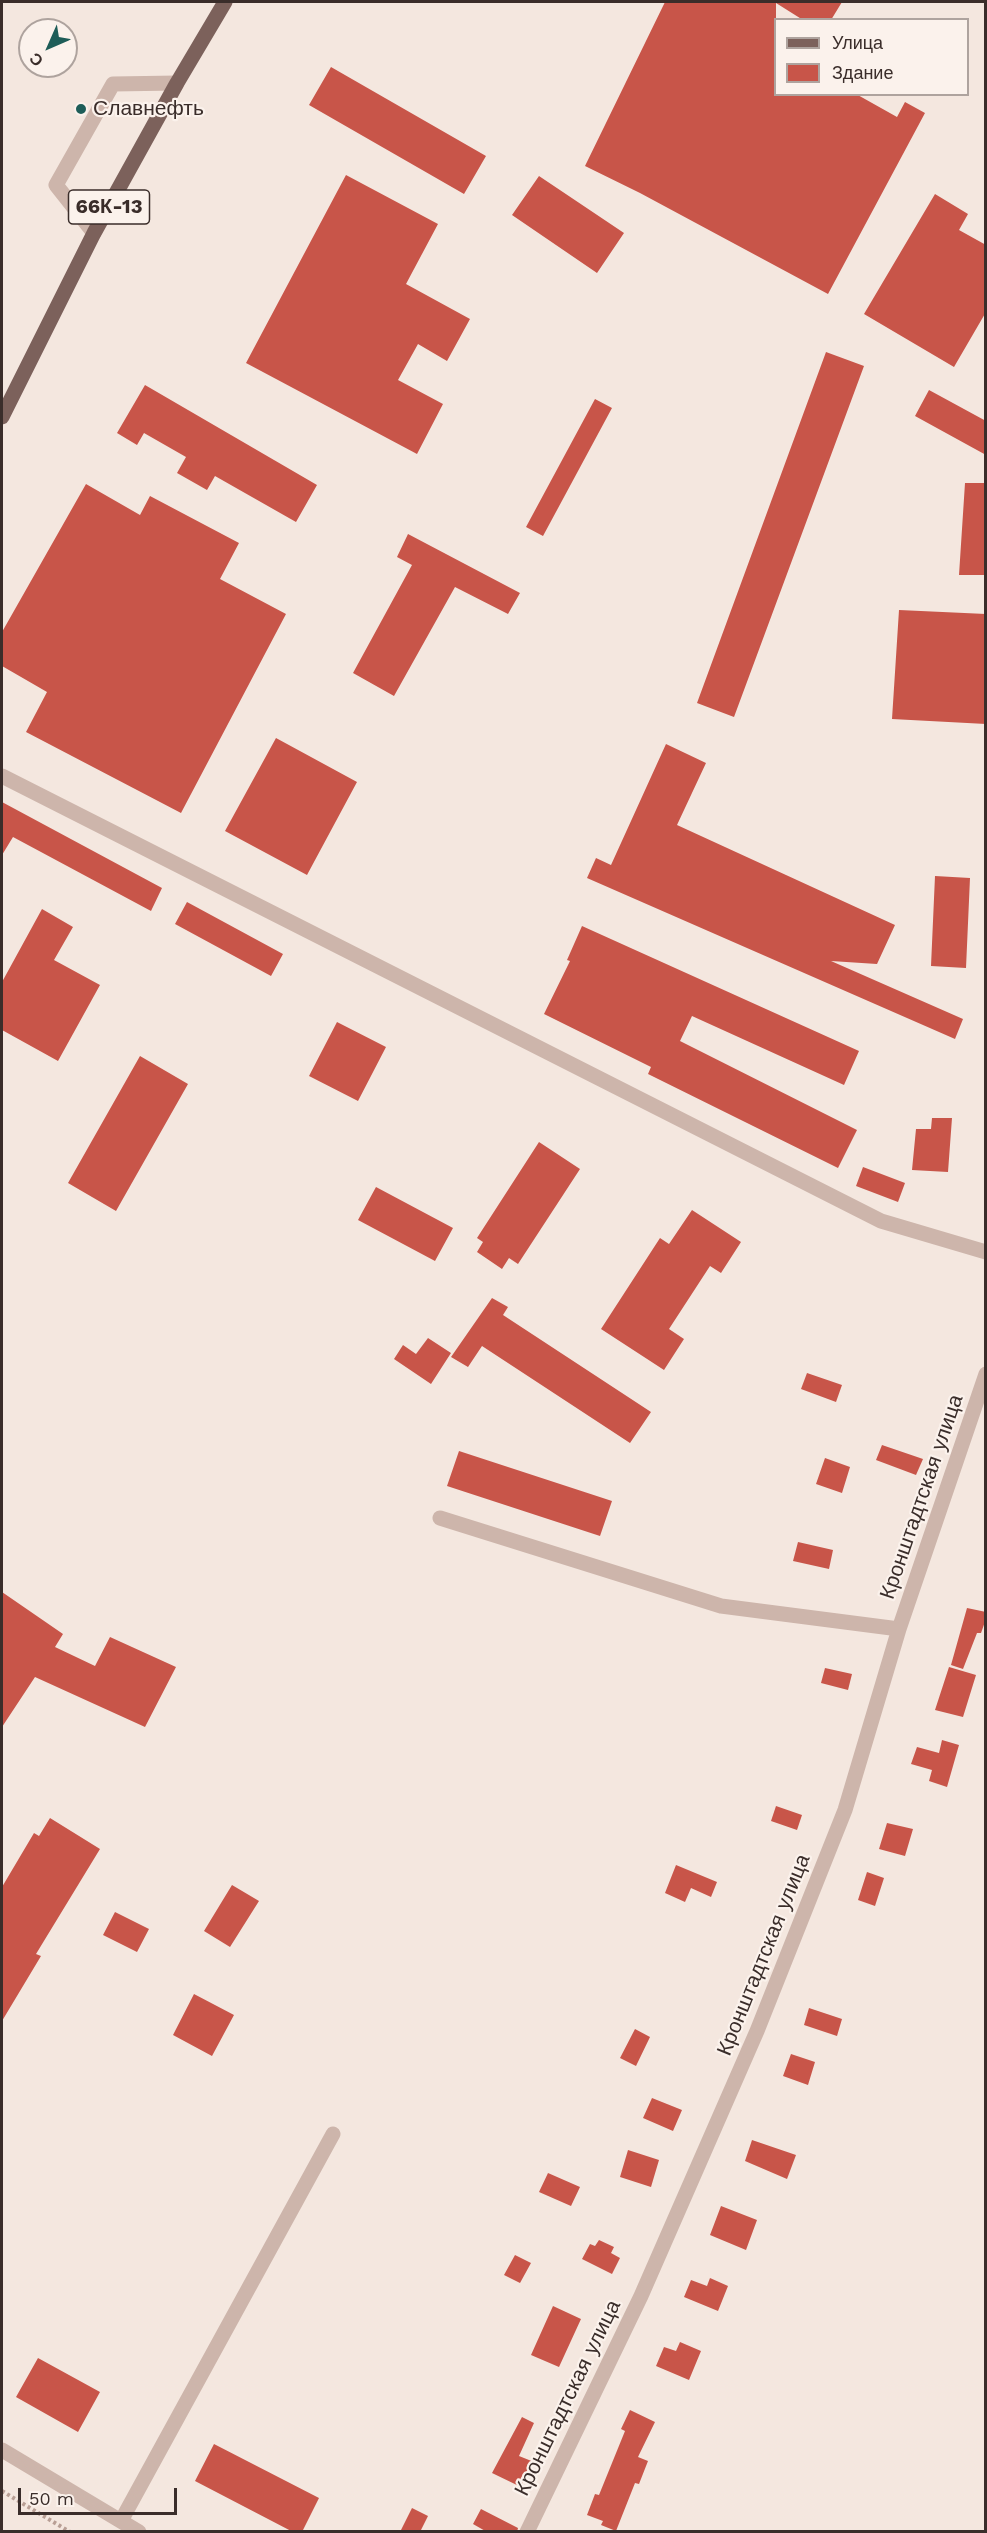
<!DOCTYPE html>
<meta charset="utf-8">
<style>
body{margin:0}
#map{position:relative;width:987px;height:2533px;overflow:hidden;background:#f4e7df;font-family:"Work Sans",sans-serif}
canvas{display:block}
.frame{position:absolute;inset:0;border:3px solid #3a2d2a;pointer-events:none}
.legend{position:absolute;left:774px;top:18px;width:195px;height:78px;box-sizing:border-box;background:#fbf2ec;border:2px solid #aea39e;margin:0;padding:8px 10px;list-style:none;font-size:18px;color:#3a2d2a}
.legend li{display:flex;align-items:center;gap:12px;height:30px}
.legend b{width:30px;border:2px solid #aea39e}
.north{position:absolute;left:18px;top:18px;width:60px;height:60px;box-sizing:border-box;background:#fbf2ec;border:2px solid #aea39e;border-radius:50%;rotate:225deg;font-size:16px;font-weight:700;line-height:24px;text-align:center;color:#3a2d2a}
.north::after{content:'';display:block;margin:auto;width:21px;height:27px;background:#1e5d58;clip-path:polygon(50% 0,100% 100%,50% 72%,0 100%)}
.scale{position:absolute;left:18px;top:2488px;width:159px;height:27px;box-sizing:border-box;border:3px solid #3a2d2a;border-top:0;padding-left:8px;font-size:18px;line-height:21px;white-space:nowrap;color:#3a2d2a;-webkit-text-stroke:4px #fbf2ec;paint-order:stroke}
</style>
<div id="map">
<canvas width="987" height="2533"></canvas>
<div class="frame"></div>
<ul class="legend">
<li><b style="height:8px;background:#7c615b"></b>Улица</li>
<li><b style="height:16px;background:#c85549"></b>Здание</li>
</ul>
<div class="north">С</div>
<div class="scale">50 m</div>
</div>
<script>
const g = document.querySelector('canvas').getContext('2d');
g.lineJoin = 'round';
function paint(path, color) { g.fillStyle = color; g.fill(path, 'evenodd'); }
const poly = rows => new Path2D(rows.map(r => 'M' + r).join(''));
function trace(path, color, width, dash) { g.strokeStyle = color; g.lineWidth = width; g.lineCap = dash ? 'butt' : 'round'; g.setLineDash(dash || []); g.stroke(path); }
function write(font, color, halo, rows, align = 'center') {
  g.font = font + ' "Work Sans",sans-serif'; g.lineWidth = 4.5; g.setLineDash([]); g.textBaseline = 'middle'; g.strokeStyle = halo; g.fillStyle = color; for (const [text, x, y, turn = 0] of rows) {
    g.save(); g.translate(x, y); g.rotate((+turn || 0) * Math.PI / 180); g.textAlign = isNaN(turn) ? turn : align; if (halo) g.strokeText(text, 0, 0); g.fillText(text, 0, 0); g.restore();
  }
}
paint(poly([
 [665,2,842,2,831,20,803,20,776,3,776,94,856,94,897,117,905,102,925,113,828,294,640,193,585,166],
 [331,67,486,156,464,194,309,105],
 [346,175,438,224,406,284,470,319,447,361,418,344,398,380,443,404,417,454,246,363],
 [539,176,624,233,597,273,512,215],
 [935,194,968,214,959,230,986,245,986,312,954,367,864,314],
 [826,352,864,366,734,717,697,703],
 [145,385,317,485,296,522,215,476,207,490,177,473,186,457,144,433,137,445,117,433],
 [929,390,986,421,986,455,915,416],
 [595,399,612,408,543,536,526,527],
 [965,483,986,483,986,575,959,575],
 [86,484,140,515,150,496,239,543,220,579,286,614,181,813,26,732,47,692,2,666,2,632],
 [408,534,520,593,508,614,455,587,394,696,353,673,412,565,397,557],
 [899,610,986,614,986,724,892,719],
 [276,738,357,782,307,875,225,831],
 [666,744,706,763,677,825,895,925,877,964,831,961,963,1019,955,1039,587,878,596,858,611,865],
 [2,802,162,888,151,911,13,837,2,855],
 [935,876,970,878,966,968,931,966],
 [187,902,283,954,271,976,175,924],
 [42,909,73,927,54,960,100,985,58,1061,2,1030,2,982],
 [582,926,859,1051,844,1085,692,1016,680,1041,857,1130,838,1168,648,1074,651,1067,544,1014,570,961,567,960],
 [337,1022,386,1047,358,1101,309,1076],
 [140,1056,188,1084,116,1211,68,1183],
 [932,1118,952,1118,948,1172,912,1170,916,1129,931,1129],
 [539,1142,580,1169,518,1264,509,1258,502,1269,477,1252,483,1242,477,1238],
 [863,1167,905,1183,898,1202,856,1186],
 [376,1187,453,1228,435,1261,358,1220],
 [692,1210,741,1242,721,1273,710,1266,669,1329,684,1339,664,1370,601,1329,660,1238,669,1244],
 [492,1298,508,1307,503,1315,651,1412,630,1443,482,1346,468,1367,451,1357],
 [428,1338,451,1353,431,1384,394,1359,403,1345,416,1354],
 [807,1373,842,1385,836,1402,801,1389],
 [882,1445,923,1459,916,1475,876,1460],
 [459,1451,612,1501,600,1536,447,1486],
 [825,1458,850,1467,842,1493,816,1484],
 [798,1542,833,1550,829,1569,793,1561],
 [2,1592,63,1634,55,1647,95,1666,110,1637,176,1667,145,1727,35,1677,2,1727],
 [967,1608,986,1612,986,1619,981,1633,977,1633,963,1669,951,1665],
 [949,1667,976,1675,963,1717,935,1710],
 [825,1668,852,1674,848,1690,821,1683],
 [942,1740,959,1745,947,1787,929,1781,932,1770,911,1764,917,1747,939,1753],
 [776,1806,802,1815,797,1830,771,1821],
 [50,1818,100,1849,36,1954,41,1956,2,2021,2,1887,34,1833,39,1836],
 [887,1823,913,1829,905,1856,879,1849],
 [676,1865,717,1882,711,1897,691,1888,685,1902,665,1893],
 [867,1872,884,1878,875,1906,858,1900],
 [232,1885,259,1901,230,1947,204,1931],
 [115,1912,149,1929,137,1952,103,1935],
 [194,1994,234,2015,212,2056,173,2035],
 [809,2008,842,2019,837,2036,804,2025],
 [635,2029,650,2037,636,2066,620,2058],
 [791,2054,815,2062,808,2085,783,2076],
 [652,2098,682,2110,673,2131,643,2118],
 [752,2140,796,2155,787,2179,745,2161],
 [628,2150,659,2160,651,2187,620,2177],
 [548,2173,580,2187,571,2206,539,2192],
 [721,2206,757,2220,746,2250,710,2235],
 [599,2240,614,2247,611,2253,620,2258,612,2274,582,2259,590,2244,595,2246],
 [515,2255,531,2263,520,2283,504,2275],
 [710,2278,728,2286,718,2311,684,2297,691,2280,707,2286],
 [553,2306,581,2319,559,2367,531,2355],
 [680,2342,701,2351,689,2380,656,2366,664,2347,676,2351],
 [38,2358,100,2392,78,2432,16,2397],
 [630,2410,655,2422,638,2457,648,2461,639,2484,635,2483,616,2531,601,2525,603,2521,587,2515,595,2494,599,2495,625,2431,621,2429],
 [522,2417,534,2423,519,2456,534,2462,521,2487,492,2473],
 [214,2444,319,2498,302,2532,293,2532,195,2481],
 [412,2508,428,2516,420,2532,400,2532],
 [481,2509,518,2528,517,2532,487,2532,473,2524]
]), '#c85549');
trace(poly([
 [2,2491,70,2532]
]), '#b89f95', 4, [3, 3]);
trace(poly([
 [94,233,56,185,113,84,177,83],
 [2,776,881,1221,986,1252],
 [440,1518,721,1606,899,1629],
 [2,2450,139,2532],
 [121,2521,333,2134],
 [527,2532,641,2296,757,2031,845,1810,899,1629,986,1374]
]), '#cdb5ab', 15);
trace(poly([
 [2,417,94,233,177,83,225,2]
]), '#7c615b', 15);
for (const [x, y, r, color] of [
 [81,109,6,"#1e5d58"]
]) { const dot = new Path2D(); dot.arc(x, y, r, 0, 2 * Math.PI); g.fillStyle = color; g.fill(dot); trace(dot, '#fbf2ec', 2); }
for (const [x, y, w] of [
 [109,207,81]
]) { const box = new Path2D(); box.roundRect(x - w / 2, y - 17, w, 34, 4.5); g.fillStyle = '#fbf2ec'; g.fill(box); trace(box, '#3a2d2a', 1.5); }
write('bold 20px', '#3a2d2a', null, [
 ["66К-13",109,207]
]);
write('21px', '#3a2d2a', '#fbf2ec', [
 ["Славнефть",93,109]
], 'left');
write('21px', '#3a2d2a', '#fbf2ec', [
 ["Кронштадтская улица",922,1497,-71],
 ["Кронштадтская улица",764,1955,-68],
 ["Кронштадтская улица",568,2398,-64]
]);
</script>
